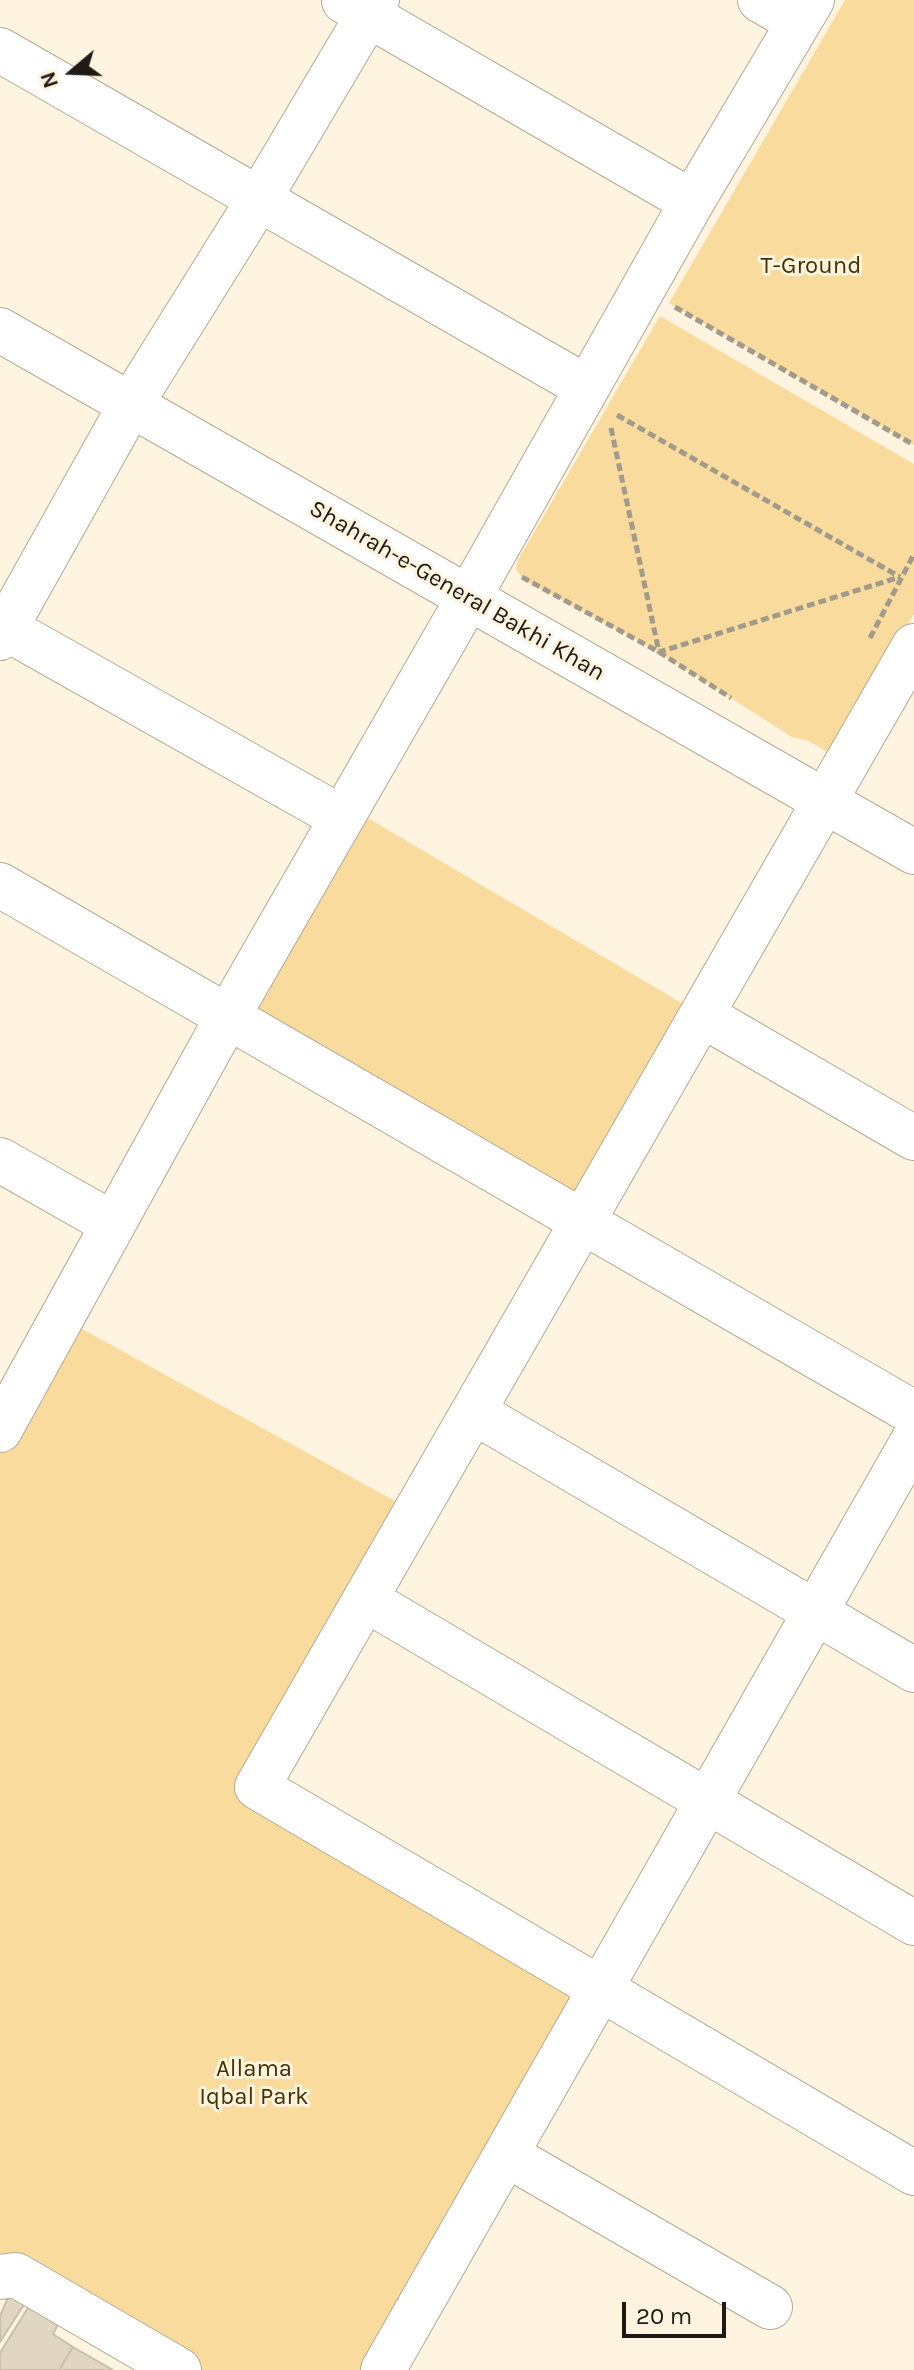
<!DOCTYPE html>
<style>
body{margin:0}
#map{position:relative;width:914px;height:2370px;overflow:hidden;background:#fff4df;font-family:Karla,sans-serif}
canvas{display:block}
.north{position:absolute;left:32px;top:32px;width:80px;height:80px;-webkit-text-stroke:6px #fff4df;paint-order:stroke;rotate:251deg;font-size:22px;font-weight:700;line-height:32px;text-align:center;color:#1f1b14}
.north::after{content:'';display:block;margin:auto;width:28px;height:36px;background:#1f1b14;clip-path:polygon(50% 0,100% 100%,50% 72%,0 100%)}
.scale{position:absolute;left:622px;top:2302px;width:104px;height:36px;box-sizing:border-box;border:4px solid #1f1b14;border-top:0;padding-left:10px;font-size:24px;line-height:28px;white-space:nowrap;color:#1f1b14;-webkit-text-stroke:6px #fff4df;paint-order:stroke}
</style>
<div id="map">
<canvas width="914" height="2370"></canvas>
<div class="north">N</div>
<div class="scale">20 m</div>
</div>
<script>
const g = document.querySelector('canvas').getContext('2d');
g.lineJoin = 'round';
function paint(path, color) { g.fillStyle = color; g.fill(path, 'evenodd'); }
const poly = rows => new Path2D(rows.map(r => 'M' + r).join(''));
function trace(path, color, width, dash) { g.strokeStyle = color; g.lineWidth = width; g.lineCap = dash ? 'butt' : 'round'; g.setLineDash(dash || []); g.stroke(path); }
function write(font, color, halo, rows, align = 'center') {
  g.font = font + ' Karla,sans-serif'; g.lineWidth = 6; g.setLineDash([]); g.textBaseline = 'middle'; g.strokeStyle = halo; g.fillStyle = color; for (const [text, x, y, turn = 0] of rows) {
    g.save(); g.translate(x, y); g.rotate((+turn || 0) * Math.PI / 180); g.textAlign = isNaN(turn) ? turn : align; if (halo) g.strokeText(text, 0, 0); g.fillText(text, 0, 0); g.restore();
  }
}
paint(poly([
 [845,0,914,0,914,445,669,303],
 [660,316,914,464,914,614,834,756,809,741,792,737,659,652,524,580,516,570,518,560],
 [349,807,702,1015,583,1222,228,1016],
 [62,1318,415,1512,257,1787,600,1990,383,2370,179,2370,0,2277,0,1430]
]), '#f9db9e');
const building = poly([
 [9,2295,25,2303,0,2342,0,2316,9,2295],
 [34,2298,63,2315,53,2334,73,2347,59,2370,0,2370,0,2353,34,2298],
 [73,2347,113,2370,59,2370,73,2347]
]);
paint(building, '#e0d6c2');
trace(building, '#c9bfab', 2);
const minor = poly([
 [760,0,798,22],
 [344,1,692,202],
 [0,50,586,387],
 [0,330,914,852],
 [0,625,342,818],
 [0,638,131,404,259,199,377,0],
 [914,646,257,1787,914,2173],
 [0,885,914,1413],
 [702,1015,914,1138],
 [0,1160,113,1224],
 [474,1412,914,1670],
 [0,1430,228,1016,469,597,692,202,812,0],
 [365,1599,914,1923],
 [507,2155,770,2307],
 [0,2277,16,2275,179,2370],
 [383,2370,914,1439]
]);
trace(minor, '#b3aa96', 46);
trace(poly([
 [675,307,914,445],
 [617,415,900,577],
 [611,428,659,652,900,577],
 [522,577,659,652,731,698],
 [870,638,914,554]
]), '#a29a8a', 5, [8, 4]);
trace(minor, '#fff', 44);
write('24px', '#453100', '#fff4df', [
 ["T-Ground",811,266],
 ["Allama",254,2069],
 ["Iqbal Park",254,2097]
]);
write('24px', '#1f1b14', '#fff4df', [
 ["Shahrah-e-General Bakhi Khan",457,591,30]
]);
</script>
